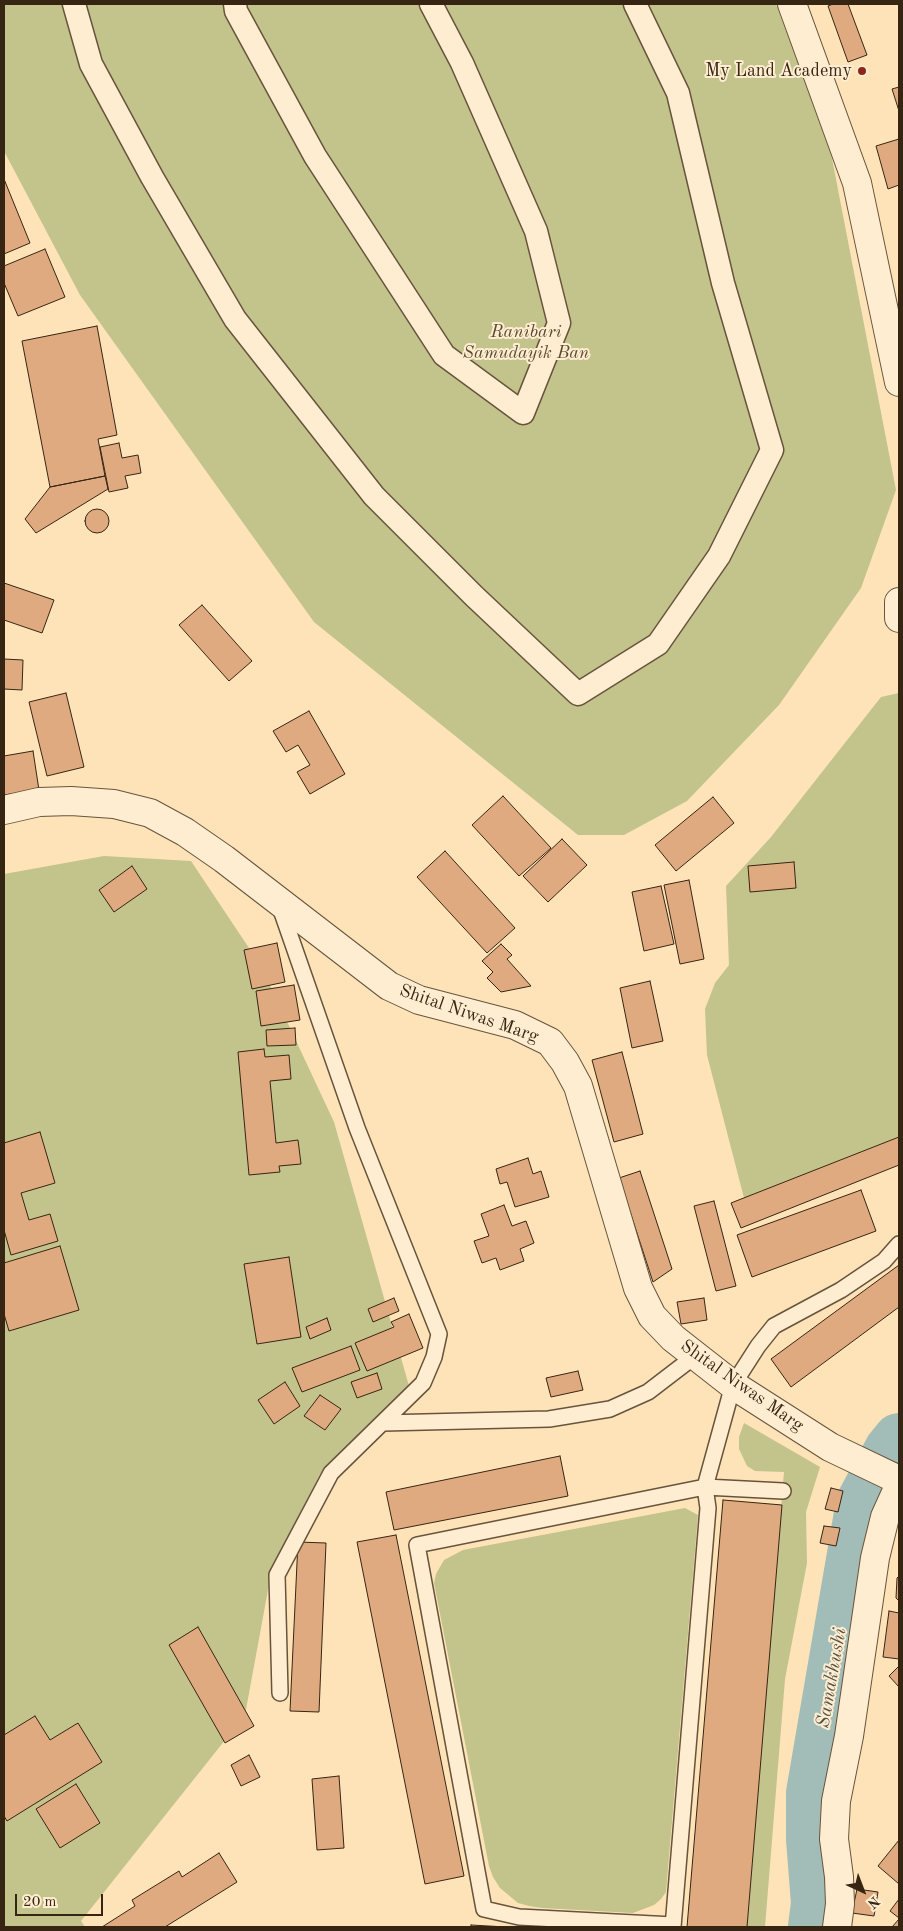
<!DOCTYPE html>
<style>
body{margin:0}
#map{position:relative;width:903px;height:1931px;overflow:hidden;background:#fde3b7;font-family:"Old Standard TT",serif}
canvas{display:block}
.frame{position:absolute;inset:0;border:5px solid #372514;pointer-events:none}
.north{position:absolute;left:838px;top:1866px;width:50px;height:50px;-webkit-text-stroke:4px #feedd0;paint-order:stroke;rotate:137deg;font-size:14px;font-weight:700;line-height:20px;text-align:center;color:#372514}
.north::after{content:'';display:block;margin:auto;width:18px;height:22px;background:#372514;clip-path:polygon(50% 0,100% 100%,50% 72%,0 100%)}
.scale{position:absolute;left:15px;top:1894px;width:88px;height:22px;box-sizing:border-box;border:2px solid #372514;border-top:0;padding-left:6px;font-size:15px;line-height:18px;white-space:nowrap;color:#372514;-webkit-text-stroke:4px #feedd0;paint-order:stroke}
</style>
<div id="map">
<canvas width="903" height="1931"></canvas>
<div class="frame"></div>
<div class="north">N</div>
<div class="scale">20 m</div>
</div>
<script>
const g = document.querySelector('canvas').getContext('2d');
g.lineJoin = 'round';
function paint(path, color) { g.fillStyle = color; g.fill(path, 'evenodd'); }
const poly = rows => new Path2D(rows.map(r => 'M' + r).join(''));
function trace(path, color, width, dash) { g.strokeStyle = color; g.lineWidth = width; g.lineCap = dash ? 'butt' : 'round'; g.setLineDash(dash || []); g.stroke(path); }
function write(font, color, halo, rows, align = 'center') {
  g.font = font + ' "Old Standard TT",serif'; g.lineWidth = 4; g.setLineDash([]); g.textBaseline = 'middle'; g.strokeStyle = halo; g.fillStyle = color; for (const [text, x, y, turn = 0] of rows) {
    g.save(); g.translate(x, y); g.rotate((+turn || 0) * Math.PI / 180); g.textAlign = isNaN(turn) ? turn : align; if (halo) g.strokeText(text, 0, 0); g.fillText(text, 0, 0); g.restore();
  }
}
paint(poly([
 [4,4,776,4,829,143,896,490,861,588,779,705,687,801,624,835,578,835,314,622,80,295,4,151],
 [899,693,899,1137,744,1198,707,1055,705,1009,715,983,729,965,726,886,771,837,881,697],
 [104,856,191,861,261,966,334,1122,409,1386,320,1474,272,1568,245,1715,81,1921,85,1927,4,1927,4,874],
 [744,1423,820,1467,806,1512,807,1563,785,1679,765,1927,747,1927,784,1472,755,1471,747,1466,739,1449,739,1437],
 [685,1508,698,1515,666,1892,661,1899,654,1905,633,1913,542,1908,529,1906,518,1903,500,1888,493,1877,489,1866,434,1583,436,1574,444,1560,463,1550]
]), '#c3c38c');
trace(poly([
 [814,1927,817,1903,812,1839,812,1793,862,1502,890,1450,899,1439]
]), '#a2bcb7', 52);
const building = poly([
 [833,4,848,4,867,55,848,62,828,6,833,4],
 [899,87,899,111,892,89,899,87],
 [899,139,899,185,888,189,876,146,899,139],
 [4,179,30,243,4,254,4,179],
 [45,249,65,297,18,316,4,283,4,266,45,249],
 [97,326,117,435,98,439,105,476,50,487,22,341,97,326],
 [119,443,122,458,138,455,141,473,125,476,128,488,109,492,100,447,119,443],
 [105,476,108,489,36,533,25,519,50,487,105,476],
 '85 521a12 12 0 1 1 24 0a12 12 0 1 1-24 0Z',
 [4,583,54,600,42,633,4,620,4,583],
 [202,605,252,661,229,681,179,625,202,605],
 [4,659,23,660,22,690,4,689,4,659],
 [66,693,84,767,47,776,29,702,66,693],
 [309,711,345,774,310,794,297,772,310,765,298,745,286,752,273,731,309,711],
 [33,751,39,790,4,795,4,756,33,751],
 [503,796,551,848,519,876,472,825,503,796],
 [713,797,734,823,676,871,655,845,713,797],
 [562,839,587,865,548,902,523,876,562,839],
 [445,851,515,928,487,953,417,877,445,851],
 [794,862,796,888,750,892,748,866,794,862],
 [132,866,147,889,114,912,99,890,132,866],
 [689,880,704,959,680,964,664,885,689,880],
 [661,886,674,944,644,951,632,892,661,886],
 [277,943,285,982,252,989,244,950,277,943],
 [501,944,512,955,507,959,531,986,501,992,487,978,493,972,482,961,501,944],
 [650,981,663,1041,632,1048,620,988,650,981],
 [294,985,300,1020,261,1026,256,991,294,985],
 [295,1028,296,1045,267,1046,266,1030,295,1028],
 [264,1049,265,1057,289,1055,291,1079,270,1081,276,1143,298,1140,301,1164,279,1166,280,1172,249,1175,238,1052,264,1049],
 [622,1052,643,1134,614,1142,592,1060,622,1052],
 [40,1132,55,1183,21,1193,29,1220,50,1214,58,1241,11,1255,4,1230,4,1143,40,1132],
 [899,1137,899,1165,741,1228,731,1203,899,1137],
 [528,1158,533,1174,541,1171,549,1197,515,1207,507,1182,500,1184,496,1169,528,1158],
 [640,1171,672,1269,653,1282,619,1178,640,1171],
 [861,1190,876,1231,752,1277,737,1235,861,1190],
 [714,1201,736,1286,716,1291,694,1206,714,1201],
 [504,1205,512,1226,526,1221,534,1243,520,1249,524,1261,500,1270,496,1258,482,1263,474,1241,489,1236,481,1214,504,1205],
 [60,1246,79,1310,9,1331,4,1314,4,1263,60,1246],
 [289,1257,301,1337,257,1344,244,1264,289,1257],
 [899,1265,899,1307,791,1387,771,1359,899,1265],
 [394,1298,399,1311,373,1322,368,1309,394,1298],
 [704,1298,707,1320,681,1324,677,1302,704,1298],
 [409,1314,423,1348,367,1371,355,1343,394,1327,391,1322,409,1314],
 [327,1318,331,1330,310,1339,306,1327,327,1318],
 [351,1346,360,1370,302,1392,292,1368,351,1346],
 [578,1371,583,1390,551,1397,546,1378,578,1371],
 [377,1373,382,1389,357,1398,351,1382,377,1373],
 [285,1382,300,1406,274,1424,258,1400,285,1382],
 [320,1395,341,1409,325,1430,304,1416,320,1395],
 [560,1456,568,1496,394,1530,386,1492,560,1456],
 [831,1488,843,1491,838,1512,825,1509,831,1488],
 [723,1500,782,1505,747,1927,687,1927,723,1500],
 [824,1526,840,1528,836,1546,820,1543,824,1526],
 [396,1535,464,1876,425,1884,357,1542,396,1535],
 [298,1542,326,1543,319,1712,290,1711,298,1542],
 [899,1576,899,1601,896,1598,897,1578,899,1576],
 [889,1611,899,1613,899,1659,883,1657,889,1611],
 [198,1627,254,1726,225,1743,169,1645,198,1627],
 [899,1666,899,1687,889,1676,899,1666],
 [35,1716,50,1740,78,1723,102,1762,7,1821,4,1816,4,1735,35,1716],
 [249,1755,260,1777,241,1786,231,1765,249,1755],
 [339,1776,344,1848,317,1850,312,1779,339,1776],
 [76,1784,100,1823,60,1848,36,1809,76,1784],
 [899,1840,899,1884,878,1866,899,1840],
 [219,1853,237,1882,165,1927,102,1927,135,1906,132,1900,179,1871,182,1877,219,1853],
 [857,1889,878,1892,874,1916,852,1913,857,1889],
 [899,1899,899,1918,890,1911,899,1899],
 [899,1919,899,1927,892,1927,899,1919],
 [471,1925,506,1927,471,1927,471,1925]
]);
paint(building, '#e0aa80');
trace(building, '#372514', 1);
const service = poly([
 [280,907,357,1128,439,1334,434,1357,423,1383,331,1473,277,1575,280,1693],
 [383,1423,549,1419,610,1409,648,1392,695,1356],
 [673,1925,519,1917,484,1909,417,1545,705,1487,783,1491],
 [673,1927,708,1508,705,1487,733,1385,758,1346,774,1326,841,1290,884,1261,899,1244]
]);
const pedestrian = poly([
 [74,4,91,64,152,177,235,319,374,496,474,596,578,694,658,644,719,556,772,450,723,283,678,93,635,4],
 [235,4,236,11,315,156,444,355,523,413,559,323,536,231,462,63,431,4]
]);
const minor = poly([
 [792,4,857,183,899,382],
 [899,602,899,618],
 [837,1927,840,1904,839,1877,834,1839,836,1801,849,1736,875,1558,885,1517,899,1486]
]);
const tertiary = poly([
 [4,810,39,802,71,801,114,804,150,813,185,832,224,859,389,986,419,1000,515,1025,550,1042,565,1062,578,1086,638,1288,652,1316,673,1338,733,1385,830,1447,899,1480]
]);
trace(service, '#68543d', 18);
trace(pedestrian, '#68543d', 25);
trace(minor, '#68543d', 30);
trace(tertiary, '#68543d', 30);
trace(service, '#feedd0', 15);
trace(pedestrian, '#feedd0', 22);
trace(minor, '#feedd0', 28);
trace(tertiary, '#feedd0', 28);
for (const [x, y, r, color] of [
 [862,71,5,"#8f2418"]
]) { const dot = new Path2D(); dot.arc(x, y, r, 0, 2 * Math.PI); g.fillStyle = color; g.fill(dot); trace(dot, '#feedd0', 2); }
write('18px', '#372514', '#feedd0', [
 ["My Land Academy",852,71]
], 'right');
write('italic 18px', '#5a4c32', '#feedd0', [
 ["Ranibari",526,332],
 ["Samudayik Ban",526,353]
]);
write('18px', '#372514', '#feedd0', [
 ["Shital Niwas Marg",469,1014,19],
 ["Shital Niwas Marg",742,1386,35]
]);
write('italic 19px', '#575245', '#feedd0', [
 ["Samakhushi",832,1678,-80]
]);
</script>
